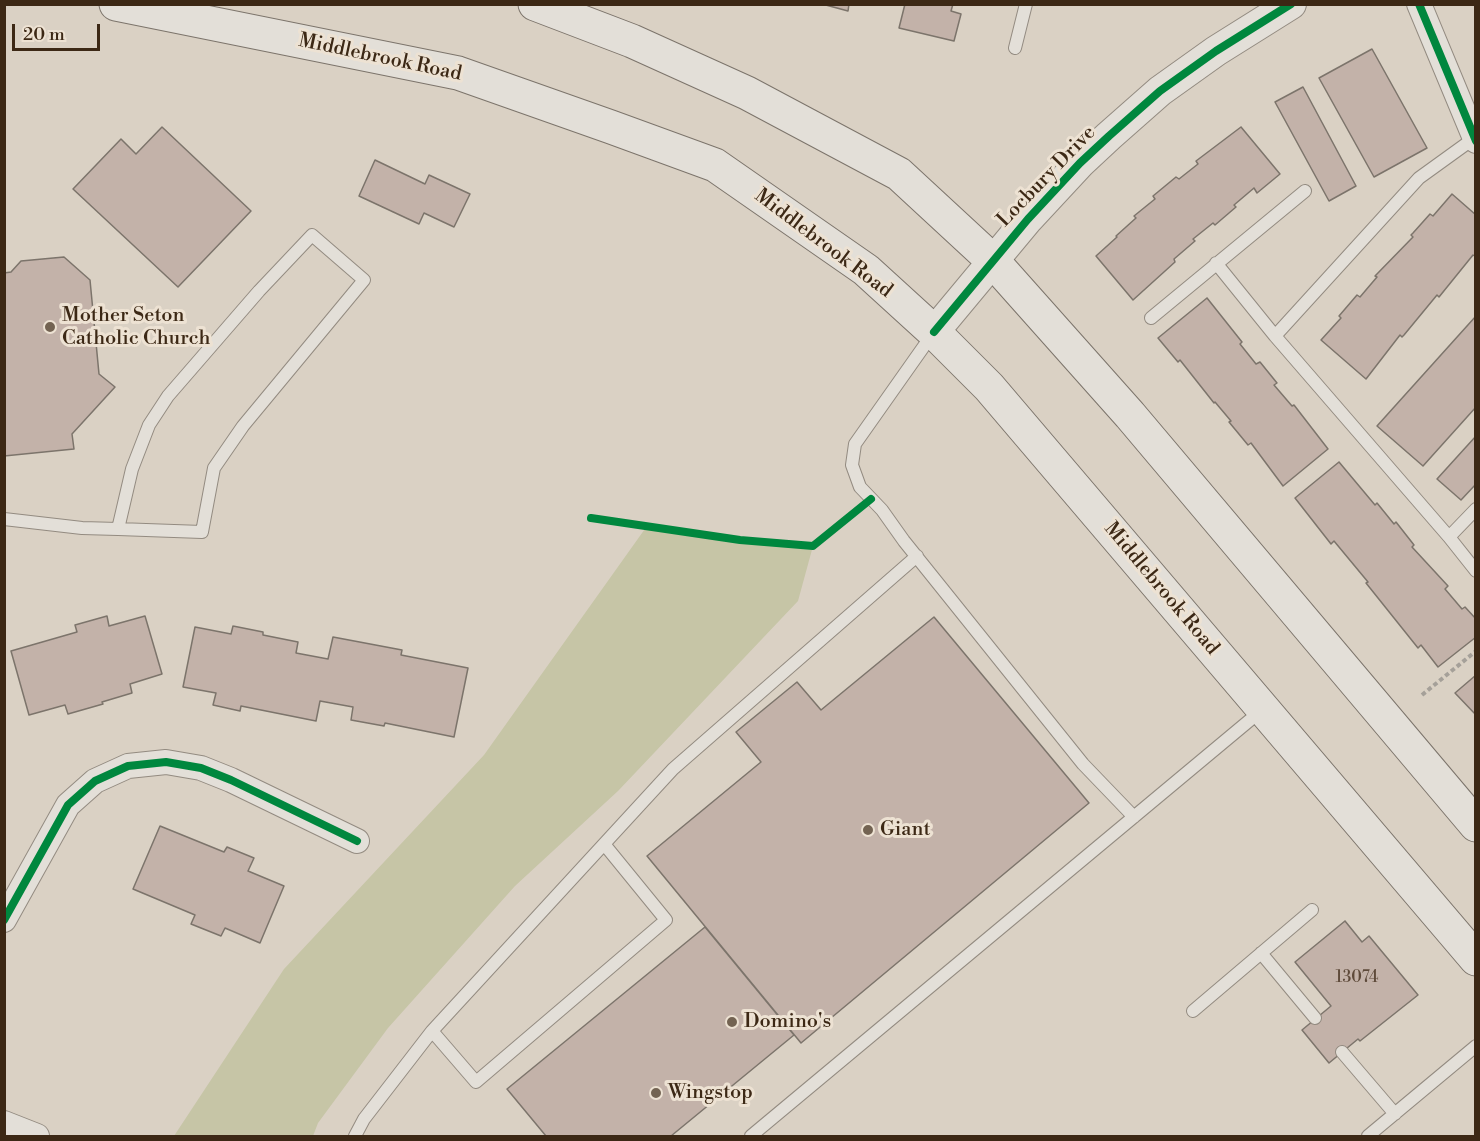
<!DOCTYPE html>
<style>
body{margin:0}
#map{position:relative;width:1480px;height:1141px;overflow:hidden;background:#dad1c4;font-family:"Libre Bodoni",serif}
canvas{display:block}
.frame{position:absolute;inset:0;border:6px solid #3c2815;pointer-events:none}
.scale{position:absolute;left:12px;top:24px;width:88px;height:27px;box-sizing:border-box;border:3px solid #3c2815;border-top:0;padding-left:8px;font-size:18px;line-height:21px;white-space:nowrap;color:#3c2815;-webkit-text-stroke:4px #ede2d3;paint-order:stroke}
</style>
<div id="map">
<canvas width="1480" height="1141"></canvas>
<div class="frame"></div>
<div class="scale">20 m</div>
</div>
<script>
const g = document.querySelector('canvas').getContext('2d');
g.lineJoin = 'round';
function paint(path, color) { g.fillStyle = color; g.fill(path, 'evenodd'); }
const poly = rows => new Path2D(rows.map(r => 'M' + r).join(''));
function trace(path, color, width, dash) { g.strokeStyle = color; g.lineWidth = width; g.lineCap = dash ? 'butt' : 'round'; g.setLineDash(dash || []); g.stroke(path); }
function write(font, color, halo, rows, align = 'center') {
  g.font = font + ' "Libre Bodoni",serif'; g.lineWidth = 6; g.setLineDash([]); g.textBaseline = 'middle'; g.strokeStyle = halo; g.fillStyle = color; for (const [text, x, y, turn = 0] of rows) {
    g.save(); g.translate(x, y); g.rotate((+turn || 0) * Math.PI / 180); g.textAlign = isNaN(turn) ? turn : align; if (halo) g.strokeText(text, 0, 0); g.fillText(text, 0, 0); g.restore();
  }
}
paint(poly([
 [647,526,813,546,798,601,618,791,515,886,388,1028,318,1123,313,1136,174,1136,284,969,484,755]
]), '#c6c5a6');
const building = poly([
 [822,4,849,4,848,11,822,4],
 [905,4,953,4,951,11,961,14,954,41,899,28,905,4],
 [1372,49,1427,148,1374,177,1319,78,1372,49],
 [1303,87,1356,186,1329,201,1275,102,1303,87],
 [162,127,251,211,178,287,73,189,121,139,136,154,162,127],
 [1241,127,1280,174,1257,193,1254,188,1234,205,1236,207,1215,225,1213,223,1193,239,1195,241,1174,259,1175,262,1133,300,1096,256,1117,237,1116,236,1136,218,1134,216,1155,199,1153,196,1176,177,1179,179,1198,164,1196,161,1241,127],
 [375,160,425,184,429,175,470,194,454,227,424,213,419,224,359,196,375,160],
 [1452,194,1476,215,1476,257,1473,255,1439,297,1437,295,1404,335,1402,337,1400,335,1366,379,1321,340,1341,318,1339,316,1357,295,1360,297,1377,277,1375,276,1413,237,1411,235,1413,233,1430,214,1433,216,1452,194],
 [64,257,90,280,99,374,115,387,72,434,74,449,4,456,4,273,11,272,21,261,64,257],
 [1207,298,1242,342,1240,344,1256,364,1260,362,1277,383,1274,385,1292,406,1294,405,1328,449,1283,486,1251,443,1248,445,1229,422,1231,421,1215,402,1214,403,1180,360,1178,362,1158,338,1207,298],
 [1476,316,1476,407,1423,466,1377,426,1476,316],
 [1476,436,1476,484,1461,500,1437,479,1476,436],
 [1339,462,1375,505,1377,503,1394,524,1396,522,1414,545,1412,547,1448,586,1445,589,1462,609,1465,607,1476,619,1476,637,1438,667,1421,645,1418,648,1366,583,1368,582,1334,541,1331,544,1295,498,1339,462],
 [107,616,109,626,145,616,162,674,130,684,132,693,102,702,103,704,68,714,65,705,29,715,11,651,77,632,75,625,107,616],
 [934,617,1089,803,801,1043,647,856,761,762,736,732,797,682,821,710,934,617],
 [233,626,263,632,263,635,298,642,296,653,328,659,333,637,402,650,401,655,468,668,454,737,385,723,384,726,351,720,353,707,320,701,316,721,241,706,240,711,213,705,216,693,183,687,195,627,231,634,233,626],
 [1476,675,1476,715,1455,693,1476,675],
 [160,826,224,852,227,847,254,858,248,871,284,886,260,943,225,928,221,936,191,924,195,915,133,889,160,826],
 [1345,921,1362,942,1369,936,1418,995,1360,1041,1358,1039,1329,1063,1302,1030,1331,1006,1295,962,1345,921],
 [705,927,794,1035,671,1136,546,1136,507,1089,705,927]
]);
paint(building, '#c3b2a9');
trace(building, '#7c746b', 1.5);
const service = poly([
 [1015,48,1026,4],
 [1216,263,1275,336,1449,537,1476,571],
 [1151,318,1305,191],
 [934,332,855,444,852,465,860,487,882,510,904,541,1083,764,1134,817],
 [1275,336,1419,178,1473,139],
 [4,519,82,528,118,529,202,532,214,468,243,426,364,280,312,235,259,291,168,396,149,425,132,469,118,529],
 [1449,537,1476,509],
 [1261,953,1315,1018],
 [1193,1011,1312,910],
 [432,1031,476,1082,666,920,604,844],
 [1342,1052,1395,1114],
 [355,1136,364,1119,432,1031,673,769,917,556],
 [751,1136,1262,710],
 [1368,1136,1476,1046]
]);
const minor = poly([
 [1419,4,1476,141],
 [4,920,68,805,95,781,128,766,166,762,201,768,231,780,357,841],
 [4,1123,37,1136]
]);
const tertiary = poly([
 [934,332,1028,219,1080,163,1109,136,1160,91,1216,51,1291,4]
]);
const secondary = poly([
 [116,4,458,73,611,127,715,165,866,270,934,332,989,387,1476,959],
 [535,4,632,41,747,93,899,174,992,260,1130,415,1476,825]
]);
trace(service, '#938b81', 14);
trace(minor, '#938b81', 26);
trace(tertiary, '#938b81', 32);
trace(secondary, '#7c746b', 35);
trace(poly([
 [1422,695,1476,651]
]), '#a5a099', 4, [4.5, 3]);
trace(service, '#e3dfd8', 12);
trace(minor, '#e3dfd8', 24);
trace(tertiary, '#e3dfd8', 30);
trace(secondary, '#e3dfd8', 33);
trace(poly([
 [1419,4,1476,141],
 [934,332,1028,219,1080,163,1109,136,1160,91,1216,51,1291,4],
 [591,518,740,540,813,546,871,499],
 [4,920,68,805,95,781,128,766,166,762,201,768,231,780,357,841]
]), '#00873e', 8);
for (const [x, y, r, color] of [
 [50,327,6,"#736352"],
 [868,830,6,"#736352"],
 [732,1022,6,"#736352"],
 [656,1093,6,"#736352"]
]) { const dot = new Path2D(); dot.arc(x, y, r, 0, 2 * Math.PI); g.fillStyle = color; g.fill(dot); trace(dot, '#ede2d3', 2); }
write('16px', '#5e4a3a', null, [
 ["13074",1357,978]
]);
write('20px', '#3c2815', '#ede2d3', [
 ["Middlebrook Road",380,58,12],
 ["Locbury Drive",1047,177,-46],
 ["Middlebrook Road",823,244,37],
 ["Middlebrook Road",1161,589,50]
]);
write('20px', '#3c2815', '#ede2d3', [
 ["Mother Seton",62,316],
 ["Catholic Church",62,339],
 ["Giant",880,830],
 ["Domino's",744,1022],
 ["Wingstop",668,1093]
], 'left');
</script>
